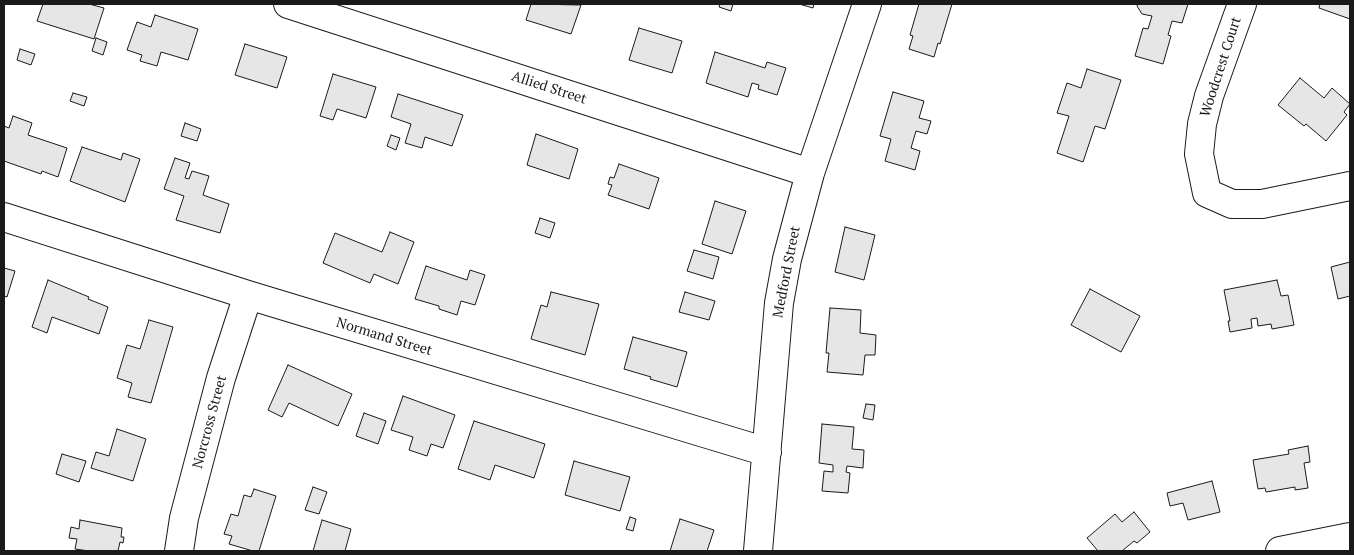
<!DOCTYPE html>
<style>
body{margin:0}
#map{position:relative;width:1354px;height:555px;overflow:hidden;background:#fff;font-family:"PT Serif",serif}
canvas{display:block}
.frame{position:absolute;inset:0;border:5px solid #1a1a1a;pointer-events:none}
</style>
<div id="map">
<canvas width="1354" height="555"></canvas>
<div class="frame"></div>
</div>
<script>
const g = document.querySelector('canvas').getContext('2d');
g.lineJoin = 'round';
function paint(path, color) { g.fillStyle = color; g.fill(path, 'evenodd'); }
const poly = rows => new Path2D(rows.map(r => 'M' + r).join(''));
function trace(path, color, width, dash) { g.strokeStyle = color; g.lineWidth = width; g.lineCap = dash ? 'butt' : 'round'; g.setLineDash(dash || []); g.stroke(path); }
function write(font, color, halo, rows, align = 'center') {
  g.font = font + ' "PT Serif",serif'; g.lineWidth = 4; g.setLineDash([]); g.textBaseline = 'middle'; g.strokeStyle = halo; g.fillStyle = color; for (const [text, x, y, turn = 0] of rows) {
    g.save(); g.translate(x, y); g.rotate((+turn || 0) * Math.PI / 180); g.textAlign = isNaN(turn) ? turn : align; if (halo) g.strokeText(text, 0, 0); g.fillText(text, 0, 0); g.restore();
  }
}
const building = poly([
 [43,4,89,4,104,8,94,39,37,21,43,4],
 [531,4,581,5,571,34,526,20,531,4],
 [720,4,733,4,731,11,719,7,720,4],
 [799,4,814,4,813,8,799,4],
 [919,4,952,4,940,44,938,43,934,57,909,49,913,36,910,35,919,4],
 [1138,4,1188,4,1182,23,1172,21,1168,35,1171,36,1163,64,1135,56,1143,28,1148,29,1152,16,1142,14,1137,6,1138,4],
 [1320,4,1350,4,1350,19,1319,8,1320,4],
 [155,15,198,29,188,60,161,52,157,66,140,61,142,55,127,50,137,22,151,27,155,15],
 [639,28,682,41,672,73,629,60,639,28],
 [96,38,107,42,103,55,92,51,96,38],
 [245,44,287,57,277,88,235,75,245,44],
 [20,49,35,54,31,65,17,60,20,49],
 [715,52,765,68,767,62,786,68,777,95,758,89,759,85,752,83,748,97,706,83,715,52],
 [1087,69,1121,80,1105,129,1095,126,1083,162,1057,153,1069,116,1057,113,1067,83,1081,88,1087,69],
 [333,74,376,87,366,118,337,109,333,120,320,116,333,74],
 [1300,78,1324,98,1332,88,1350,104,1344,112,1347,115,1326,141,1306,124,1304,126,1278,105,1300,78],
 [893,92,924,101,919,118,931,121,927,134,916,131,911,148,920,151,915,170,885,161,891,139,880,136,893,92],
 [73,93,87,97,84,106,70,101,73,93],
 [398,94,463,115,452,146,425,137,422,148,405,143,411,124,391,117,398,94],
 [13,116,32,123,28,135,67,148,58,177,42,171,41,174,4,161,4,126,9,128,13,116],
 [185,123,201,129,197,141,181,136,185,123],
 [536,134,578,149,569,179,527,165,536,134],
 [391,135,400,138,396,150,387,146,391,135],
 [82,147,121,160,123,153,140,159,125,202,70,181,82,147],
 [175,158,190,163,185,178,189,179,192,171,209,176,203,195,229,204,220,233,176,220,184,196,164,189,175,158],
 [619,164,659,178,649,209,608,195,612,185,608,184,610,177,614,178,619,164],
 [715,201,746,211,732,254,702,244,715,201],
 [540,218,555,223,550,238,535,233,540,218],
 [845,227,875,235,864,280,835,272,845,227],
 [390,232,414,242,398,284,374,274,370,283,323,263,335,233,382,252,390,232],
 [694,250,719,257,713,279,687,271,694,250],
 [1350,262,1350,296,1338,299,1331,267,1350,262],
 [426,266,467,280,470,270,485,275,475,305,461,301,457,315,439,309,439,306,415,299,426,266],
 [4,268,15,271,7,297,4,296,4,268],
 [48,280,89,297,88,299,108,307,99,334,52,317,47,333,32,327,48,280],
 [1277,280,1281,296,1288,295,1294,325,1272,329,1271,324,1258,326,1257,318,1251,319,1252,328,1230,332,1228,321,1230,321,1224,290,1277,280],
 [1090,289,1140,316,1121,352,1071,325,1090,289],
 [551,292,599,304,585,355,531,339,541,305,547,307,551,292],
 [685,292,715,301,709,320,679,312,685,292],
 [830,308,861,310,860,333,876,335,875,355,865,355,863,375,827,372,829,353,826,353,830,308],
 [149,320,173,327,151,403,128,397,132,383,117,378,127,345,140,349,149,320],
 [633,337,687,352,677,387,650,379,651,377,624,369,633,337],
 [288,365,352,394,338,426,289,403,282,417,268,410,288,365],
 [403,396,455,415,443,448,431,444,427,456,409,450,413,437,391,430,403,396],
 [866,404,875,405,873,420,863,418,866,404],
 [364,413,386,421,378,444,356,436,364,413],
 [474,421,545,444,534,478,495,465,490,480,458,469,474,421],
 [822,424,854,427,852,449,864,450,863,468,847,466,846,472,850,473,848,493,822,491,824,471,833,472,833,465,819,463,822,424],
 [117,429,146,439,133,481,91,468,96,452,109,456,117,429],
 [1308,446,1310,462,1304,463,1308,488,1295,490,1295,487,1266,492,1265,488,1258,489,1253,460,1289,454,1288,450,1308,446],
 [62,454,86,461,79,482,56,474,62,454],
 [574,461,630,477,620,511,565,495,574,461],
 [1212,481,1220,512,1188,520,1183,503,1170,506,1167,493,1212,481],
 [313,487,327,492,319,514,305,510,313,487],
 [254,489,276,496,259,551,253,551,229,544,232,536,224,534,231,514,238,516,244,495,251,497,254,489],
 [1134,512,1150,532,1137,543,1134,541,1122,551,1098,551,1087,538,1115,514,1122,522,1134,512],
 [630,517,636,519,633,531,626,529,630,517],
 [680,519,714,530,707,551,670,551,680,519],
 [80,520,122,528,121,537,124,537,123,543,120,542,118,551,89,551,75,549,77,539,69,538,71,527,79,529,80,520],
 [322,520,351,529,345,551,313,551,322,520]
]);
paint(building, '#e6e6e6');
trace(building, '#1a1a1a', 1);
const minor = poly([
 [288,4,810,173],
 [1242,4,1209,96,1202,124,1199,154,1207,193,1232,204,1262,204,1350,186],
 [4,217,248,295,767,452],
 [179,551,184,518,221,378,248,295],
 [758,551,779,303,787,259,810,173,867,4],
 [1280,551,1350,537]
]);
trace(minor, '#1a1a1a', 30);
trace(minor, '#fff', 28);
write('14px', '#1a1a1a', '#fff', [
 ["Woodcrest Court",1221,67,-72],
 ["Allied Street",549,88,18],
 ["Medford Street",787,272,-79],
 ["Normand Street",384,337,17],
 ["Norcross Street",210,422,-75]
]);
</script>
